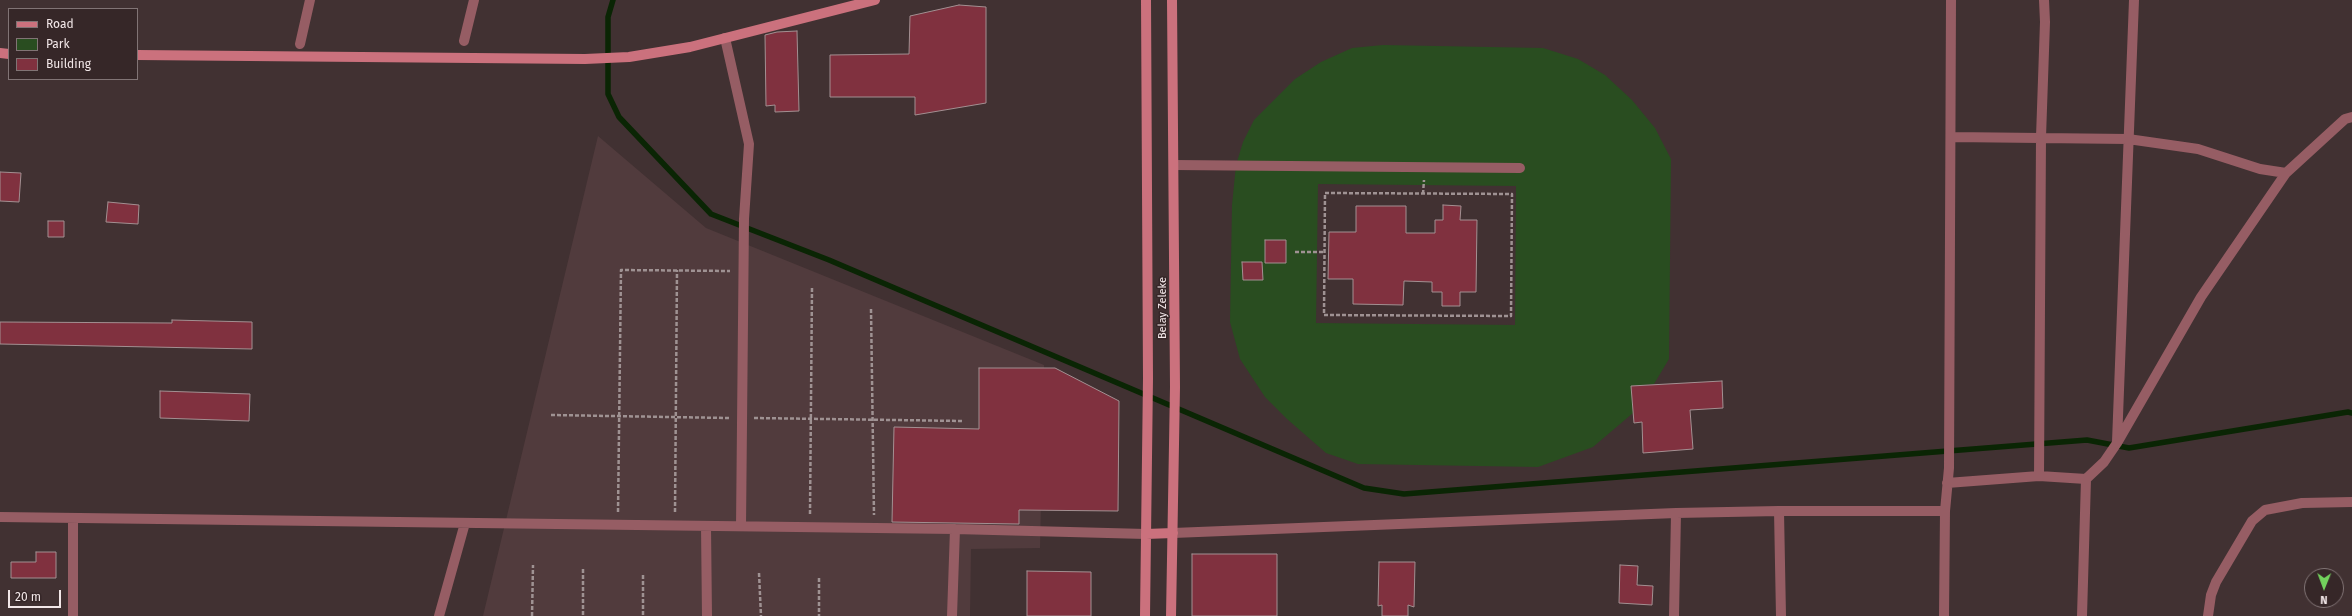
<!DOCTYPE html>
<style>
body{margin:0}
#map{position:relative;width:2352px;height:616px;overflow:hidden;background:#413132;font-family:"Fira Sans",sans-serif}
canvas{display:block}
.legend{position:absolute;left:8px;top:8px;width:130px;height:72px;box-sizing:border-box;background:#362728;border:1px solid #817475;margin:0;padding:5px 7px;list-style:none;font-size:12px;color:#f2e7e8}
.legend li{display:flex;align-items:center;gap:8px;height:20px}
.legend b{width:20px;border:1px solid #817475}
.north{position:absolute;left:2304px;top:568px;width:40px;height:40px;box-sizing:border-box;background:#362728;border:1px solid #817475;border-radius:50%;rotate:181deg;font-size:11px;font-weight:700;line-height:16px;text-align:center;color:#f2e7e8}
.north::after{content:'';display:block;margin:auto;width:14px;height:18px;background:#73d25d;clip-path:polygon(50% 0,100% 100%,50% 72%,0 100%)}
.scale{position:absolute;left:8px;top:590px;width:53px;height:18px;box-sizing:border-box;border:2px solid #f2e7e8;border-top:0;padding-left:5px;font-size:12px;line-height:14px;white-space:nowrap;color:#f2e7e8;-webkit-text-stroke:3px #362728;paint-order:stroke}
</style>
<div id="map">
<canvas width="2352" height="616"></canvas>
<ul class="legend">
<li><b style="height:5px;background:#cb717d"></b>Road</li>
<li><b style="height:11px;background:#294d20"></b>Park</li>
<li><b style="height:11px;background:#80313f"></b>Building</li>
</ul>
<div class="north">N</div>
<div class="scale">20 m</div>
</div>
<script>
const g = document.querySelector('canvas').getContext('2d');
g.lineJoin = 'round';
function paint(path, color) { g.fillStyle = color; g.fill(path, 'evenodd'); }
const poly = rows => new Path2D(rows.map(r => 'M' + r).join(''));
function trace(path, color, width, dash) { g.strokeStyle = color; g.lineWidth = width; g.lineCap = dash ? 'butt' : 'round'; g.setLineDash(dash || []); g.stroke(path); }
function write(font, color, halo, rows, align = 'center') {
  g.font = font + ' "Fira Sans",sans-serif'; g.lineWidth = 3; g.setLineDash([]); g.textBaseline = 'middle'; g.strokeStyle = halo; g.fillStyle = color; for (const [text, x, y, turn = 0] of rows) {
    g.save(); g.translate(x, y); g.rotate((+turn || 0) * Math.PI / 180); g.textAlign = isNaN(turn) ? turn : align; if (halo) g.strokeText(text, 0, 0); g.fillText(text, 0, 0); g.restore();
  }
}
paint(poly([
 [598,136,706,228,1044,365,1040,548,971,549,970,616,483,616]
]), '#513b3d');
paint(poly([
 [1383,45,1543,48,1578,59,1605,75,1632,100,1655,128,1671,159,1669,359,1654,384,1632,386,1633,413,1593,447,1538,467,1358,464,1326,453,1287,419,1265,397,1240,359,1230,322,1232,205,1236,165,1243,142,1254,120,1295,79,1321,62,1352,48],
 [1318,184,1516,186,1515,325,1316,323]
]), '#294d20');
trace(poly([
 [613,0,608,17,608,94,619,117,711,214,829,260,1364,488,1404,494,2087,440,2129,448,2348,412,2352,413]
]), '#0a2504', 5.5);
const building = poly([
 [959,5,986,7,986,103,915,115,915,97,830,97,830,55,909,54,910,16,959,5],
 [797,31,799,111,775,112,775,105,766,106,765,35,777,32,797,31],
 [0,172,21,173,19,202,0,201,0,172],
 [108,202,139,205,138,224,106,222,108,202],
 [1443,205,1461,206,1460,220,1477,220,1476,292,1460,292,1460,306,1442,306,1442,292,1432,292,1432,282,1404,281,1403,305,1353,304,1353,279,1328,279,1329,232,1356,232,1356,206,1406,206,1406,233,1435,233,1435,220,1443,220,1443,205],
 [48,221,64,221,64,237,48,237,48,221],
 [1265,240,1286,240,1286,263,1265,263,1265,240],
 [1242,262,1262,262,1263,280,1243,280,1242,262],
 [172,320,252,322,252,349,0,344,0,322,172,323,172,320],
 [979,368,1055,368,1119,401,1118,511,1019,510,1019,524,892,522,894,427,979,429,979,368],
 [1722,381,1723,408,1690,410,1693,449,1643,453,1642,422,1634,423,1631,386,1722,381],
 [160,391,250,394,249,421,160,418,160,391],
 [36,552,56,552,56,578,11,578,11,562,36,562,36,552],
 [1192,554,1277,554,1277,616,1192,616,1192,554],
 [1379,562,1415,562,1414,607,1408,605,1408,616,1382,616,1382,605,1378,606,1379,562],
 [1620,565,1638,566,1637,585,1653,586,1652,605,1619,603,1620,565],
 [1027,571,1091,572,1091,616,1027,616,1027,571]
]);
paint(building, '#80313f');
trace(building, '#a39092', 1);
trace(poly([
 [1325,193,1512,194,1511,316,1324,315,1325,193],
 [1423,194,1424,180],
 [1295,252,1325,252],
 [871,309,874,515],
 [551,415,729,418],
 [754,418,964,421],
 [618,512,621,270,730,271],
 [675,512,677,270],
 [810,514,812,288],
 [583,569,583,616],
 [759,573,761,616],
 [643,575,643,616],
 [819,578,819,616],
 [532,616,533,565]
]), '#9f9293', 2.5, [4, 2]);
trace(poly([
 [1174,165,1520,168]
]), '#965d64', 10);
trace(poly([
 [725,38,749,144,744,219,741,526],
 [464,41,474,0],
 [300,44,310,0],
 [1952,137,2128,139,2198,149,2260,169,2286,173],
 [2117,442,2134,0],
 [2039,476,2041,137,2045,22,2044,0],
 [1947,483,2039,476,2086,479],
 [1779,511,1781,616],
 [0,517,955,529,1146,534],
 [706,526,707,616],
 [1173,533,1676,513,1779,511,1945,511],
 [73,616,73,518],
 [439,616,465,523],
 [952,616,955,529],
 [1674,616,1676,513],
 [1944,616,1945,511,1949,468,1951,0],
 [2082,616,2086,479,2104,462,2117,443,2201,297,2286,173,2345,119,2352,117],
 [2208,616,2211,595,2216,582,2252,521,2265,510,2302,503,2352,502]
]), '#965d64', 10);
trace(poly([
 [0,53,9,54],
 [137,55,585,59,629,57,690,47,875,0],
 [1146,534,1173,533],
 [1145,616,1148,378,1146,0],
 [1171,616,1175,387,1172,0]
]), '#cb717d', 10);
write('11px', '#f2e7e8', '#362728', [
 ["Belay Zeleke",1163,308,-90]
]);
</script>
